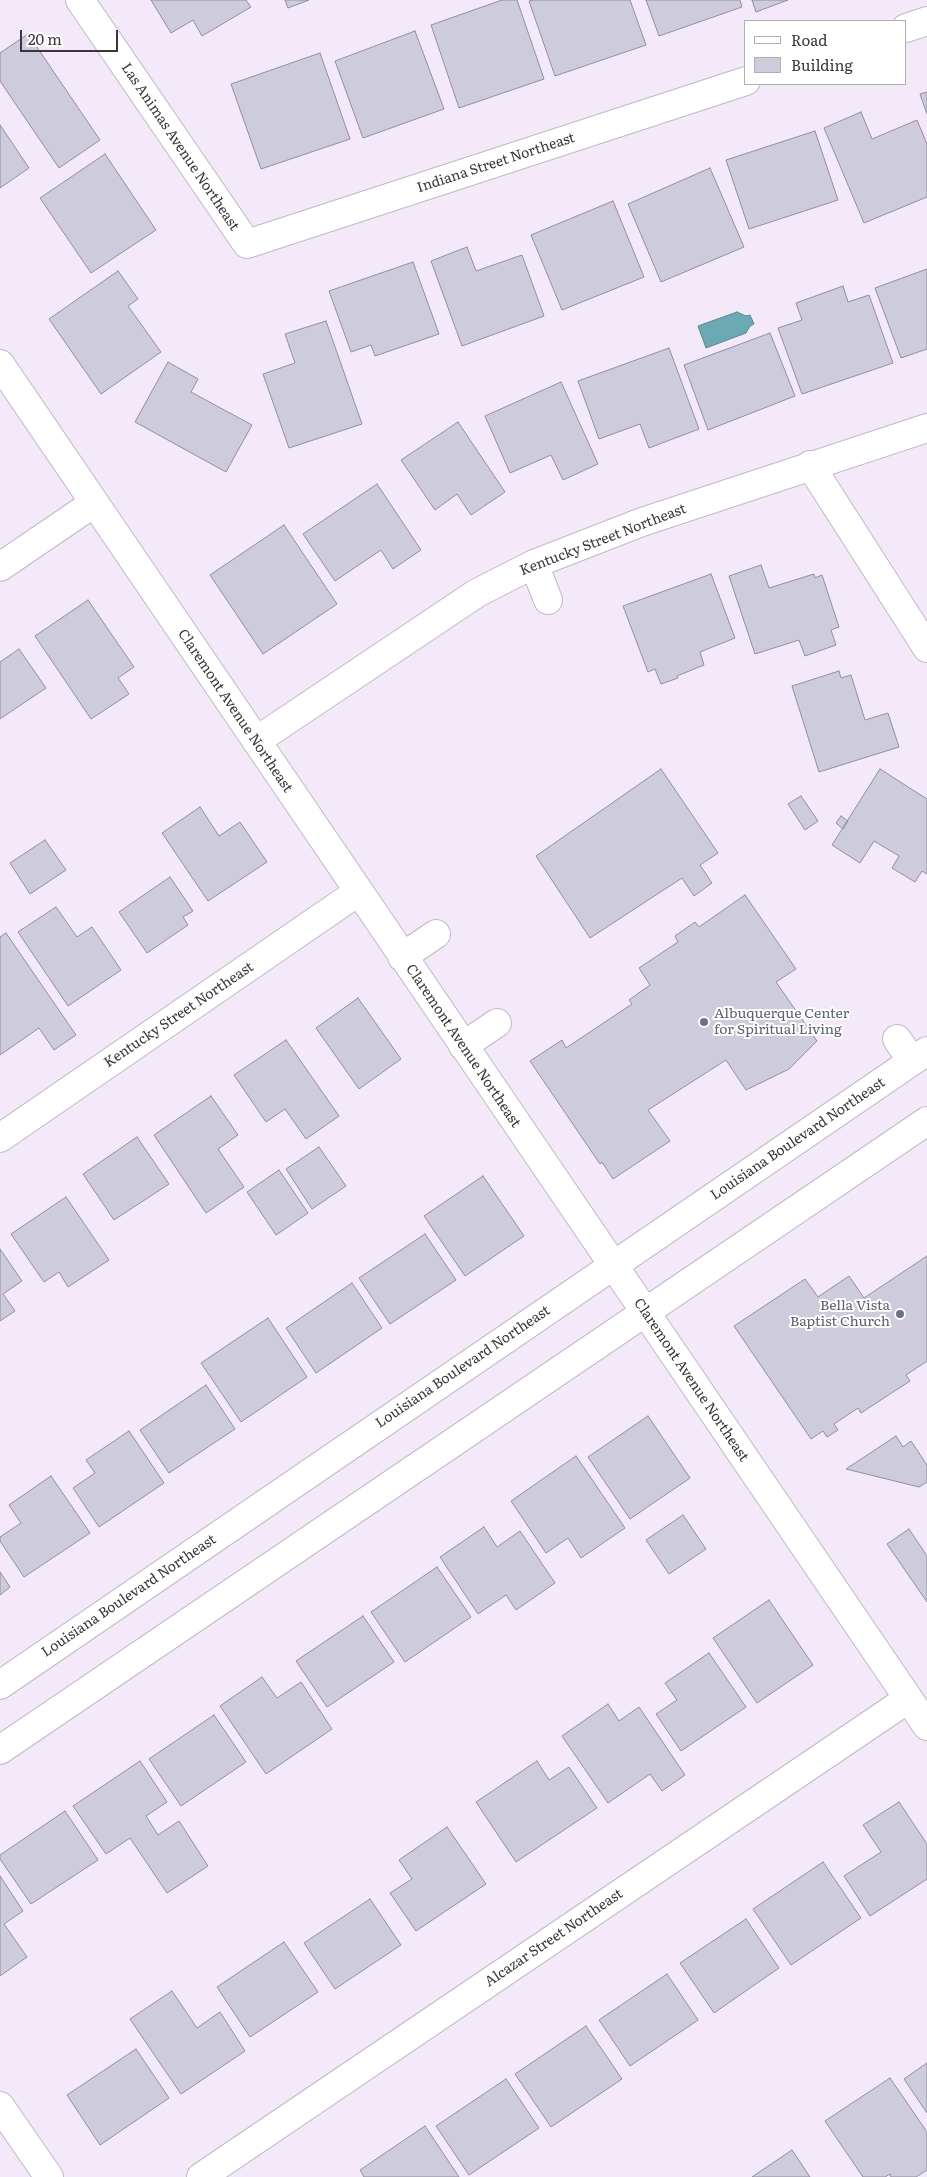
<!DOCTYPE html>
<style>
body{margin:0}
#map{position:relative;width:927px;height:2177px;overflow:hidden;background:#f4e9f8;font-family:Literata,serif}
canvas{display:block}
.legend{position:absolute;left:744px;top:20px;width:162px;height:65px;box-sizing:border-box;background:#fff;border:1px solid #b0afb1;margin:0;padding:6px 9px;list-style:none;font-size:15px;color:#3a363c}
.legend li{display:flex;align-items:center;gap:10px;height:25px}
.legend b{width:25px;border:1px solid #b0afb1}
.scale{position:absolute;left:20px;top:30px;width:98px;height:22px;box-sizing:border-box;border:2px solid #3a363c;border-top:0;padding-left:6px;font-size:15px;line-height:18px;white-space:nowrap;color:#3a363c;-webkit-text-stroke:4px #fff;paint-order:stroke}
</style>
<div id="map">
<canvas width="927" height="2177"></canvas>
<ul class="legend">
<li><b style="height:6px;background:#fff"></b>Road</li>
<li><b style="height:14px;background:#cecbdd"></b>Building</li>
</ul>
<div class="scale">20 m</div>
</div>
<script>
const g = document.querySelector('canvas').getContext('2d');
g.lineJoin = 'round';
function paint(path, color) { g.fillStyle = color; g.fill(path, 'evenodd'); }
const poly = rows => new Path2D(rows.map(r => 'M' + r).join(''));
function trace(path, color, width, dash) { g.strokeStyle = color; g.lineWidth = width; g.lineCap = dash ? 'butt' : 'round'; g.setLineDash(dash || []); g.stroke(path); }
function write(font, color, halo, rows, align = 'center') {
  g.font = font + ' Literata,serif'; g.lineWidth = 4; g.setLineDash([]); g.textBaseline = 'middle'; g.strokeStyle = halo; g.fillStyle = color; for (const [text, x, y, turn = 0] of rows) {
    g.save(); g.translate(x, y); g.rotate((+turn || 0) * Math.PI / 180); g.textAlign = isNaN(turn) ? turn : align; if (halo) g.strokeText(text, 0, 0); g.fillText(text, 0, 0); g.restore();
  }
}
const water = poly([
 [737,312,746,316,750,315,754,324,750,326,746,333,706,348,698,326,737,312]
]);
paint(water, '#6baab2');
trace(water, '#5c878f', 1);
const building = poly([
 [151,0,246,0,251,7,202,36,193,20,171,33,151,0],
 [285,0,309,0,288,8,285,0],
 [502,0,517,0,544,79,459,108,431,25,502,0],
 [533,0,630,0,646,45,555,76,529,1,533,0],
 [646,0,740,0,742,7,659,36,646,0],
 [752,0,788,0,756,12,752,0],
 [415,31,444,109,363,138,335,61,415,31],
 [28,34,100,140,59,168,0,81,0,53,28,34],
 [320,53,350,139,261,169,231,84,320,53],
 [927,92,927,114,920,94,927,92],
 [861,112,872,139,917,120,927,144,927,197,864,223,824,128,861,112],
 [0,125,29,168,0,188,0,125],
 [815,131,838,200,749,229,726,160,815,131],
 [105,154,156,230,91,273,40,198,105,154],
 [710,168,744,247,661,282,628,204,710,168],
 [613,201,644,277,562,310,531,235,613,201],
 [467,247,476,271,522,255,544,316,462,346,431,261,467,247],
 [413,262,439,334,375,356,371,345,351,352,329,291,413,262],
 [927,269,927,349,901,358,875,288,927,269],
 [118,271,138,299,128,306,161,352,101,394,49,319,118,271],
 [843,286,848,302,869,295,893,363,802,394,778,328,802,320,796,303,843,286],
 [326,321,362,424,289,448,263,374,295,363,285,334,326,321],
 [770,333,795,396,708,430,684,365,770,333],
 [669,348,699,429,649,448,640,424,599,439,578,381,669,348],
 [168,362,198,379,191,392,252,425,226,472,135,422,168,362],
 [561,382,598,464,563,480,551,455,510,473,485,416,561,382],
 [458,422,505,492,471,515,457,494,435,510,401,460,458,422],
 [377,484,421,550,393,569,381,550,335,581,303,534,377,484],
 [284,525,337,604,263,654,210,575,284,525],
 [761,565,769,588,814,574,815,578,822,575,839,627,831,630,836,645,805,656,799,640,755,654,729,576,761,565],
 [711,574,735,638,700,652,704,665,677,676,678,678,661,684,655,669,648,672,623,606,711,574],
 [88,600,134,667,118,678,129,694,91,719,35,636,88,600],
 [19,649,46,688,0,719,0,662,19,649],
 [839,671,841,678,851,675,865,720,888,713,899,747,819,772,792,686,839,671],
 [661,769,718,853,700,865,712,883,694,896,682,878,590,938,536,856,661,769],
 [880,769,927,799,927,874,922,871,915,882,892,868,899,856,874,841,860,863,832,845,880,769],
 [801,796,818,821,805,830,788,804,801,796],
 [200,807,219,836,240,822,267,862,208,901,162,833,200,807],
 [841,816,848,821,843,829,836,823,841,816],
 [45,840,66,870,30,894,10,863,45,840],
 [170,877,193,911,183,917,188,925,147,953,119,912,170,877],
 [745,895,796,969,776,982,817,1041,789,1069,746,1090,726,1060,648,1110,670,1141,613,1179,602,1162,600,1164,530,1061,562,1040,566,1048,632,1004,629,1000,650,985,639,968,678,942,675,936,695,922,699,927,745,895],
 [56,907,77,937,92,927,121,970,68,1006,18,932,56,907],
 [6,933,76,1035,54,1050,39,1028,0,1055,0,937,6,933],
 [358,998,401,1059,359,1089,316,1028,358,998],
 [286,1040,339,1116,306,1139,285,1109,266,1122,234,1075,286,1040],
 [211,1096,238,1135,218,1149,244,1187,206,1213,154,1135,211,1096],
 [137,1137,169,1184,114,1220,83,1174,137,1137],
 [319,1147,346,1186,312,1209,286,1169,319,1147],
 [279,1170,308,1213,276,1235,247,1192,279,1170],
 [483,1176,524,1236,465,1276,424,1216,483,1176],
 [66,1197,109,1260,68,1287,59,1272,44,1282,11,1234,66,1197],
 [425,1234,456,1280,390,1324,359,1278,425,1234],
 [0,1249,22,1281,3,1294,15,1311,0,1321,0,1249],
 [927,1256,927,1361,906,1375,910,1381,861,1413,858,1408,834,1424,838,1430,827,1437,823,1431,811,1439,734,1326,805,1279,818,1297,849,1276,864,1298,927,1256],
 [352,1283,382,1328,316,1373,286,1328,352,1283],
 [268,1318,307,1377,241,1422,201,1363,268,1318],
 [206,1385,235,1429,169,1473,140,1430,206,1385],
 [648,1416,690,1478,630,1519,588,1457,648,1416],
 [129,1431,164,1483,99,1527,73,1488,95,1473,86,1460,129,1431],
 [896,1436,903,1447,911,1441,927,1465,927,1482,919,1487,846,1469,896,1436],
 [576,1456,625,1528,581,1558,568,1538,546,1553,511,1501,576,1456],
 [51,1476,90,1533,24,1577,0,1541,0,1537,21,1523,9,1505,51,1476],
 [683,1515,706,1549,669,1574,646,1540,683,1515],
 [484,1527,497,1547,520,1531,555,1583,516,1610,506,1595,478,1614,440,1557,484,1527],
 [909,1529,927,1556,927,1602,887,1544,909,1529],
 [437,1567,471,1617,405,1662,371,1612,437,1567],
 [0,1572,10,1587,0,1595,0,1572],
 [769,1600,813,1665,757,1703,713,1638,769,1600],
 [363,1616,394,1662,327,1707,296,1661,363,1616],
 [709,1653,746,1707,681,1751,656,1714,677,1700,665,1683,709,1653],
 [262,1677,277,1698,301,1682,332,1729,266,1774,220,1706,262,1677],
 [608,1704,619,1721,639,1707,685,1775,662,1791,650,1774,608,1803,562,1736,608,1704],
 [214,1715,246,1762,181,1806,149,1759,214,1715],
 [140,1761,167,1802,146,1816,158,1835,179,1821,208,1866,167,1893,130,1838,106,1854,73,1806,140,1761],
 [537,1761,549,1780,569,1767,597,1808,516,1862,476,1802,537,1761],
 [899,1802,927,1844,927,1879,870,1916,844,1876,881,1852,863,1825,899,1802],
 [65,1811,98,1860,31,1904,0,1859,0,1855,65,1811],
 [447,1827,486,1884,416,1931,390,1893,412,1879,399,1860,447,1827],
 [823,1862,861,1918,791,1965,753,1909,823,1862],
 [0,1876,23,1911,4,1924,27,1957,0,1976,0,1876],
 [370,1899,401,1945,335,1989,304,1943,370,1899],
 [746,1919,779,1968,714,2013,680,1963,746,1919],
 [284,1942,318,1992,250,2037,217,1987,284,1942],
 [667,1974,698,2020,630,2066,599,2020,667,1974],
 [172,1991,197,2028,220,2012,245,2051,181,2094,130,2019,172,1991],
 [586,2026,622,2079,551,2127,515,2074,586,2026],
 [136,2049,169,2098,100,2145,67,2095,136,2049],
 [927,2063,927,2113,904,2079,927,2063],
 [890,2078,927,2132,927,2170,916,2177,891,2177,890,2174,885,2177,863,2177,825,2121,890,2078],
 [506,2079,539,2128,469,2175,436,2126,506,2079],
 [425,2126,459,2177,364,2177,360,2170,425,2126],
 [792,2150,810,2177,752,2177,792,2150]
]);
paint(building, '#cecbdd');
trace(building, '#918e9e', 1);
const minor = poly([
 [80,0,247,244,746,81],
 [906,28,927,21],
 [0,364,927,1726],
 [810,465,927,648],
 [534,564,548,600],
 [0,567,94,503],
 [256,741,477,593,534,564,642,522,927,428],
 [402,957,436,934],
 [897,1039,912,1061],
 [463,1046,497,1023],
 [0,1138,358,892],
 [0,2106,49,2177],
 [201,2177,908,1699]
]);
const major = poly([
 [0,1685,927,1051],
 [0,1750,927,1121]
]);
trace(minor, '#c2b7c6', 30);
trace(major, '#c2b7c6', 30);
trace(minor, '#fff', 28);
trace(major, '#fff', 28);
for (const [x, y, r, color] of [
 [704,1022,5,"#6b7280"],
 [900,1314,5,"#6b7280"]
]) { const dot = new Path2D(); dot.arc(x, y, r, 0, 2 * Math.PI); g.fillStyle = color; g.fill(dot); trace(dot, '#fff', 2); }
write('14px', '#3a363c', '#fff', [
 ["Las Animas Avenue Northeast",180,147,56],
 ["Indiana Street Northeast",496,163,-18],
 ["Kentucky Street Northeast",603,540,-21],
 ["Claremont Avenue Northeast",235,711,56],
 ["Kentucky Street Northeast",179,1015,-34],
 ["Claremont Avenue Northeast",463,1046,56],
 ["Louisiana Boulevard Northeast",798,1139,-34],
 ["Louisiana Boulevard Northeast",463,1367,-34],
 ["Claremont Avenue Northeast",691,1380,56],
 ["Louisiana Boulevard Northeast",129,1596,-34],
 ["Alcazar Street Northeast",554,1938,-34]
]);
write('14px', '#5b616d', '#fff', [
 ["Albuquerque Center",714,1014],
 ["for Spiritual Living",714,1030],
 ["Bella Vista",890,1306,"right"],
 ["Baptist Church",890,1322,"right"]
], 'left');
</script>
